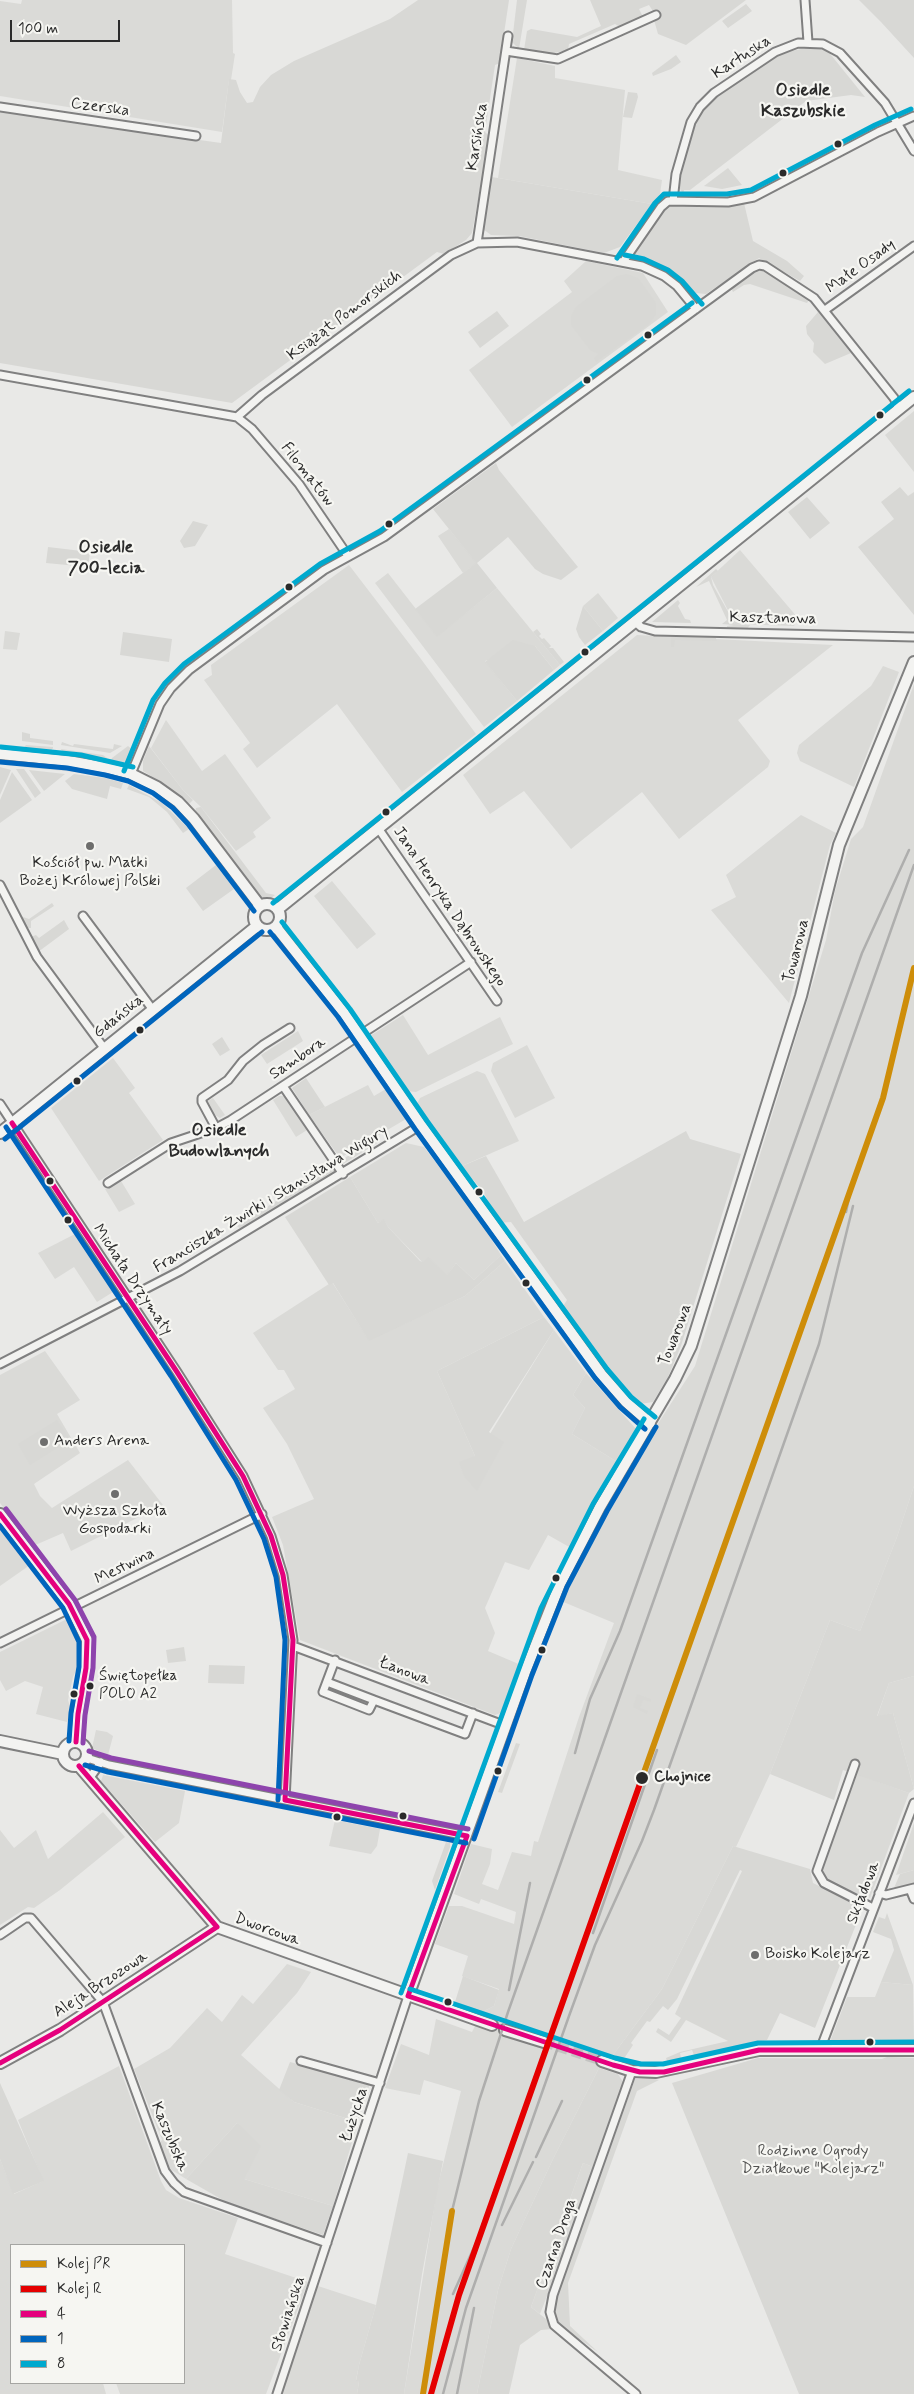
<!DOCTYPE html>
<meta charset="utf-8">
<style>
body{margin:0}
#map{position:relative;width:914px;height:2394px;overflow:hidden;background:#e9e9e7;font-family:Mynerve,sans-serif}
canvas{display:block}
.legend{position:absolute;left:10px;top:2244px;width:175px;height:140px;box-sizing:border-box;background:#f6f6f2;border:1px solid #a5a5a2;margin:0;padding:6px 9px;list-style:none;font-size:15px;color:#2b2b2b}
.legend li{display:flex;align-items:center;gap:10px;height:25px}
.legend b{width:25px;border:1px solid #a5a5a2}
.scale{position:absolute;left:10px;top:20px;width:110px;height:22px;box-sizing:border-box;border:2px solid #2b2b2b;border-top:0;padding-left:6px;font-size:15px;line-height:18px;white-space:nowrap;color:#2b2b2b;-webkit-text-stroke:4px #f6f6f2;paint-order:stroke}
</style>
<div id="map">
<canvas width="914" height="2394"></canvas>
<ul class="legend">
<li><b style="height:6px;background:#ce8d09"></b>Kolej PR</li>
<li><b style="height:6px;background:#e50000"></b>Kolej R</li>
<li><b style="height:6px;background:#e5007d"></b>4</li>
<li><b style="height:6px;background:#0065bd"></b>1</li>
<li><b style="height:6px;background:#00a9ce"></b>8</li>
</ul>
<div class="scale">100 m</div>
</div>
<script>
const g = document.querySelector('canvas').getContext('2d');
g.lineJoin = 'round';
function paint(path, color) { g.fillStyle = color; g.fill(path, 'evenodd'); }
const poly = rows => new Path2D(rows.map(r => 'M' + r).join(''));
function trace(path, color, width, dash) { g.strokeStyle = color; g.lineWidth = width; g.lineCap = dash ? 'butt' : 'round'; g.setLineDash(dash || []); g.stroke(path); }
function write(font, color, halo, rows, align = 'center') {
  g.font = font + ' Mynerve,sans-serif'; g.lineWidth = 4.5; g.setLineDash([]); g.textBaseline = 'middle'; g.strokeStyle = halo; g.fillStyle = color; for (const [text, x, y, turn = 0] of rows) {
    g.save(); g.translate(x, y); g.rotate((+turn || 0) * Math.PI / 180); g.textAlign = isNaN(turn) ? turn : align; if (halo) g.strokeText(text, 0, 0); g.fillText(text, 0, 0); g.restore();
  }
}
paint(poly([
 [22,0,232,0,233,53,235,54,231,80,229,80,222,132,0,96,0,1,21,4],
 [517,58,555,66,555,78,625,90,618,170,662,180,660,194,652,204,498,178],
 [586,261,643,273,668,312,512,427,469,370,572,292,564,281],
 [914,411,914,472,885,435],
 [449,529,477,563,463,573,438,536],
 [740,550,798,618,794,626,735,624,711,577],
 [349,565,421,659,476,734,402,792,337,704,257,768,243,749,250,743,204,680,212,675,211,665],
 [388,573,437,636,497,588,560,665,554,670,535,646,485,661,517,701,484,727,375,583],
 [598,593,618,618,603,631,583,606],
 [5,631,20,633,17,650,3,649],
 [637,635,833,645,738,720,770,761,768,767,679,839,642,792,571,849,524,791,490,814,463,775],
 [883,666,899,672,854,787,800,761,797,753,799,745,871,686],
 [914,684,914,1486,897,1537,860,1631,830,1620,770,1774,736,1847,733,1846,662,1989,613,2055,604,2053,599,2068,553,2159,511,2249,498,2290,477,2394,404,2394,437,2189,461,2091,424,2080,420,2095,385,2088,401,2044,429,2055,436,2019,472,2032,482,2012,494,2006,499,1989,462,1976,468,1956,435,1944,449,1906,462,1906,514,1924,516,1912,481,1899,479,1904,454,1894,471,1844,492,1849,490,1864,482,1884,498,1890,512,1852,531,1856,534,1841,538,1842,579,1717,614,1623,561,1601,627,1472,695,1366,826,940,835,891,851,839,863,827],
 [166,720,202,771,225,754,271,818,253,832,256,837,236,851,201,807,183,790,151,748],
 [801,815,836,833,830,845,789,1003,711,910,736,897,726,875],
 [332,881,376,934,357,949,314,896],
 [403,1015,428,1055,500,1017,513,1044,416,1092,406,1091,369,1039,370,1036],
 [298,1031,303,1041,267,1064,261,1055],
 [527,1045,555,1098,515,1118,491,1071,493,1063],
 [113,1058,135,1088,129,1093,163,1140,99,1181,51,1108],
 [477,1071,485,1074,519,1141,462,1166,416,1106,420,1098],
 [368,1085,374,1096,386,1089,406,1119,340,1158,309,1115],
 [279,1096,284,1096,307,1130,296,1137,273,1100],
 [213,1098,225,1115,220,1118,213,1114,208,1105,208,1101],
 [406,1143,424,1147,478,1218,501,1255,474,1280,456,1263,447,1276,428,1258,423,1263,388,1227,384,1220,378,1223,350,1177],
 [121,1181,135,1204,119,1212,105,1189],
 [75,1234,113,1292,97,1302,74,1267,55,1279,38,1253],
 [505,1261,544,1317,437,1371,475,1456,464,1476,554,1330,586,1373,573,1395,585,1408,572,1434,619,1463,571,1548,548,1535,529,1570,505,1562,485,1608,495,1633,488,1651,521,1665,503,1712,495,1715,300,1640,283,1545,272,1517,314,1499,287,1444,263,1408,295,1389,284,1370,278,1370,253,1333,332,1282,369,1340,465,1296],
 [45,1351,80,1400,57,1414,80,1453,34,1484,40,1496,52,1508,128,1460,163,1505,71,1551,63,1533,33,1546,0,1503,0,1375],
 [0,1527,30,1565,0,1586],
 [65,1620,68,1620,80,1645,78,1666,73,1677,68,1700,71,1710,67,1722,36,1714,43,1687,25,1681,6,1691,0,1680,0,1652],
 [914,1676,914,1789,893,1713,877,1717,889,1683],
 [96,1730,107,1732,113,1736,108,1755,92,1748],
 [857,1774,909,1793,870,1898,837,1887,825,1879,821,1869],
 [103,1775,185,1791,179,1823,155,1842,101,1781],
 [103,1812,125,1837,60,1890,34,1908,28,1907,0,1925,0,1830,14,1848,36,1830,48,1859],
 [335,1820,380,1829,377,1846,371,1854,329,1846],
 [914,1823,914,1870,896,1875],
 [287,1964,311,1972,297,1993,241,2055,294,2102,358,2122,333,2206,244,2179,237,2123,186,2179,167,2167,159,2144,162,2140,134,2069,170,2048,207,2008,222,2022,242,1995,253,2004],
 [881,1982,913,1985,914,2041,832,2042,831,2039,847,1997,875,1997],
 [119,2066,161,2181,166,2190,179,2198,238,2218,225,2254,308,2282,266,2394,120,2394,116,2383,184,2383,184,2245,11,2245,11,2383,103,2383,106,2394,0,2394,0,2159,14,2194,43,2181,18,2120],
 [583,2163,593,2167,575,2224,540,2314,531,2307],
 [318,2286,376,2305,359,2365,356,2380,359,2382,357,2394,282,2394]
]), '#dadad7');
paint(poly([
 [418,0,509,0,503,40,504,41,500,63,495,65,485,132,489,136,482,178,472,233,466,240,444,254,437,252,232,403,0,363,0,112,221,143,229,79,236,80,240,92,247,103,253,102,260,87,271,75,294,61,390,19],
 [517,0,527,0,519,49,512,42],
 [590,0,746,0,686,45,658,34,654,20,658,19,649,5,639,9,643,17,620,27,615,24,569,44,568,50,550,54,524,50,527,31,531,29,577,37,601,26],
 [859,0,914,0,914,58,881,22],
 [746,4,752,11,728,28,722,21],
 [810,47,827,50,865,97,851,95,806,101,690,190,684,190,683,194,680,189,680,178,693,125,712,100,778,54],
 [676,55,681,62,671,69,653,76,652,73],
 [628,92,637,93,638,97,632,118,623,117],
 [728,168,742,185,722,189,704,186],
 [491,177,498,178,652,204,620,247,604,253,519,236,491,235,483,229],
 [744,203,753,241,787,261,804,276,800,281,759,258,706,294,696,293,689,290,670,273,648,262,638,260,635,255,634,249,668,205,729,206],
 [762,269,809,300,807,303,750,284,744,285,733,292,731,288,755,271],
 [627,274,638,278,656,303,656,314,649,324,596,362,594,358,599,354,591,351,571,325,571,316,576,307,617,276],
 [497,311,509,326,480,348,468,332],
 [818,312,851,353,825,364,813,352,814,343,807,334,806,326],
 [496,463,499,470,578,567,561,580,543,574,535,569,508,537,477,563,497,588,437,637,415,609,476,563,433,509],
 [900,487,908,496,914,492,914,615,858,547,894,519,881,502],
 [807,497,830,523,810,539,788,512],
 [193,521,208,525,195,546,184,548,180,541],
 [48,547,90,552,88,567,46,563],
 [716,569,718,571,711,577,713,585,735,624,750,625,747,629,727,628,727,626,734,625,722,624,727,620,709,581,696,587],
 [678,600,680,603,678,606,685,619,690,620,691,623,652,622],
 [583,606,603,631,585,645,579,637,576,629],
 [537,629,541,634,539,636,542,639,544,638,551,646,549,648,553,648,564,662,560,665,533,632],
 [123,632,172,639,169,662,120,655],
 [673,636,715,636,717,641,675,640,674,647,671,647,671,638],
 [513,640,535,646,554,670,517,701,485,662],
 [22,732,30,734,30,738,53,741,53,745,22,741],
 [62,742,73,746,74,744,113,749,114,744,122,746,110,753,61,745],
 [26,745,53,747,53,748,50,753,41,754,22,750],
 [128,746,135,752,131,761,122,766,110,764,112,758],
 [149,746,183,790,193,800,189,804,151,779,151,776,143,771,143,761],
 [61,749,103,755,107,758,106,762,64,756],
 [21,762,45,763,105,771,98,774,44,769,24,767],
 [0,767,11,770,0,795],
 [16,769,24,769,41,793,35,798],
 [29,770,65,774,44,791],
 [12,772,32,800,0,823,0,800],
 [74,774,105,778,123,783,121,789,110,786,107,799,72,789,65,781],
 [129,785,162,803,189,829,183,833,167,812,149,797,127,789],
 [146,786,174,804,188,818,191,827,165,801,145,790],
 [201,807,266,893,275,895,269,900,260,897,195,813,196,808],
 [216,865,234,889,203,911,186,888],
 [52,903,54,906,31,921,31,928,26,928,21,921,23,917,29,919],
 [64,920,69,929,38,952,31,937,36,935,39,938],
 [222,1037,230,1050,220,1056,212,1044],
 [306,1078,325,1107,309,1115,292,1088],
 [686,1131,690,1139,741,1154,681,1346,668,1377,653,1402,640,1404,599,1357,562,1308,567,1300,511,1222,499,1223,484,1193,462,1166,486,1156,524,1222],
 [376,1137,379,1142,343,1164,339,1162],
 [333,1165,336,1170,335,1174,242,1230,237,1226],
 [350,1177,378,1223,384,1219,388,1227,420,1261,423,1262,428,1257,447,1275,456,1263,474,1280,501,1255,505,1261,465,1296,369,1341,333,1283,329,1285,285,1217],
 [544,1317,554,1330,489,1432,504,1442,477,1491,464,1476,459,1462,475,1456,437,1371],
 [586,1373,636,1429,619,1463,572,1434,585,1408,573,1395],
 [57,1420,70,1440,30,1465,18,1444],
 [914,1486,914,1676,889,1683,877,1716,893,1713,914,1789,909,1793,843,1770,834,1800,770,1774,830,1620,860,1631,897,1537],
 [184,1647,186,1661,168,1663,166,1650],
 [209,1665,245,1666,244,1684,208,1683],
 [637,1694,651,1699,651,1702,643,1700,640,1708,648,1711,647,1714,633,1707],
 [516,1743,520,1744,502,1793,498,1792],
 [446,1842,450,1843,450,1847,435,1890,432,1881],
 [733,1846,810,1869,813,1883,856,1904,861,1912,815,2028,780,2013,767,2040,694,2055,692,2050,680,2053,681,2058,667,2061,666,2058,680,2052,728,2041,686,2020,671,2042,656,2032,658,2028,669,2035,681,2018,675,2014,742,1871,740,1870,677,1999,668,2010,663,2006,650,2022,647,2021,631,2043,633,2045,625,2057,620,2060,613,2055,662,1989],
 [914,1870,914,1884,888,1891,889,1888,894,1888,900,1874],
 [887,1913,913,1985,881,1982,894,1950,891,1939,873,1932,879,1917,885,1919],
 [463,1976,499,1990,494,2006,482,2012,455,2002],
 [887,2057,914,2058,914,2394,799,2394,672,2083,758,2058,882,2059],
 [290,2062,370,2083,358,2122,294,2102,279,2090],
 [599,2068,618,2074,623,2082,593,2167,583,2163,531,2307,546,2319,552,2329,541,2330,520,2345,509,2394,477,2394,498,2290,511,2249,553,2159],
 [650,2078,659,2080,637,2091,568,2283,570,2326,598,2352,559,2325,554,2315,555,2301,635,2079],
 [0,2083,44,2181,13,2194,0,2159],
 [237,2123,261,2146,244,2179,333,2206,323,2235,228,2203,186,2179],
 [408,2153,443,2161,422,2274,404,2394,357,2394,359,2382,356,2381,359,2365,376,2305]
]), '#d8d8d5');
trace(poly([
 [544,2042,602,2061]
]), '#c3c3c1', 10, [10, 5]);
const street = poly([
 [805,0,808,42],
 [506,51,558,59,656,15],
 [0,107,196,136],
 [673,201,676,174,691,122,700,107,714,93,775,52,798,43,823,44,840,53,885,103,914,151],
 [477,243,508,36],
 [623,262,661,207,668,201,728,202,754,197,878,132,914,116],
 [825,310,914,246],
 [0,375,237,417,252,429,299,484,348,556],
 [237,417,262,395,451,255,477,243,517,242,642,266,664,276,677,286,696,309],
 [634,621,641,627,655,631,914,637],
 [131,774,160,704,171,688,189,670,324,570,384,537,752,268,759,265,765,266,814,298,894,398,899,409],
 [378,828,497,1001],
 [0,885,37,957,104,1048],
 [83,916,153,1010],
 [283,1086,343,1174],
 [0,1104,177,1372,243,1476,271,1536,283,1575,293,1640,285,1800],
 [216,1128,231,1120,471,962],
 [108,1183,171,1143,216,1128,202,1102,202,1098,228,1080,243,1061,263,1045,290,1028],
 [0,1364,180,1271,421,1125],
 [0,1643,262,1514],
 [293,1646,506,1726],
 [335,1660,323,1692,369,1710,374,1700,465,1734,473,1713],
 [327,1682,374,1700],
 [87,1758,109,1765,467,1836],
 [855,1764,817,1871,824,1883,873,1908],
 [89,1779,101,1762],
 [910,1889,914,1899],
 [879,1893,886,1895,914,1888],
 [0,1935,25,1918,31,1918,103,2002,165,2171,174,2183,184,2192,327,2243],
 [820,2050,914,1803],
 [301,2061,380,2083],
 [632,2071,553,2295,550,2312,554,2325,636,2394],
 [277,2394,408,1996]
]);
const secondary = poly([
 [0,754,68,761,107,768,131,774,157,787,178,802,194,819,260,906],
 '254 917a13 13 0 1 1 26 0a13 13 0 1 1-26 0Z',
 [278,909,914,397],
 [276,927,344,1013,421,1125,601,1374,626,1402,650,1423],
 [0,1133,257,926],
 [0,1514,69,1604,87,1640,86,1668,78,1714,76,1742],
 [0,1741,63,1754],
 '63 1754a12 12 0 1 1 24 0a12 12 0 1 1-24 0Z',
 [79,1766,217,1927,492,2025],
 [408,1996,525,1672,560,1584,600,1507,675,1379,691,1346,801,996,839,845,914,662],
 [505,2030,544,2042],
 [602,2061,632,2071,656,2072,759,2050,914,2050],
 [0,2063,60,2030,217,1927]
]);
trace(street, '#808080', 11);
trace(secondary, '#808080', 14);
trace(street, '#f3f3f1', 7);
trace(secondary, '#f3f3f1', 10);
trace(poly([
 [846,1212,852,1184],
 [575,1753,590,1699,620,1631,862,953,909,850],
 [593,1933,657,1750],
 [509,1990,530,1883],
 [536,2157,562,2101],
 [452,2211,479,2101,508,2012,914,865],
 [502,2225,533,2162],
 [453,2294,480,2234],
 [443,2394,466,2308,569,2016,595,1945,642,1841,654,1810,819,1344,853,1206],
 [457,2394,474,2308]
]), '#aeaead', 2.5);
trace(poly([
 [12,1123,177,1372,243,1476,271,1536,283,1575,293,1640,285,1800],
 [0,1514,69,1604,87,1640,86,1668,78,1714,76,1742],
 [79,1766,217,1927],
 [285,1800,467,1836],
 [408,1996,613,2065,640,2072,664,2072,759,2050,914,2050],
 [408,1996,467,1836],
 [0,2063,60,2030,217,1927]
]), '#e5007d', 5);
trace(poly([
 [0,762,67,768,105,775,128,781,153,793,173,808,188,824,254,911],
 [270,932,338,1017,415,1129,595,1378,620,1407,645,1429],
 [6,1127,171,1376,236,1480,264,1539,276,1577,285,1640,278,1800],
 [5,1139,262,932],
 [0,1526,63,1608,79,1642,79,1667,71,1713,69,1741],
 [85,1765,108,1772,466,1843],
 [474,1839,532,1675,567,1587,607,1511,656,1427]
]), '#0065bd', 5);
trace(poly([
 [625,255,644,259,668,270,682,281,702,304],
 [617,258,655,203,664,194,727,194,751,190,875,125,911,109],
 [1,747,81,755,133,767],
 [124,771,153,700,165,683,184,664,320,564,380,531,692,303],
 [273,903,909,391],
 [282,922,350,1009,427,1121,607,1369,631,1397,655,1417],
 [410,1989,615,2058,641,2064,663,2064,758,2043,914,2042],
 [401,1993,541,1608,593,1504,644,1419]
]), '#00a9ce', 5);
trace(poly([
 [6,1509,75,1600,94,1637,93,1668,85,1715,83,1743],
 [89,1751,111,1758,468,1829]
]), '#8e44ad', 5);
trace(poly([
 [642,1778,883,1098,914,968],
 [423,2394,452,2211]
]), '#ce8d09', 6);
trace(poly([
 [431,2394,459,2295,642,1778]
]), '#e50000', 6);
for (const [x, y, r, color] of [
 [838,144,4.5,"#2b2b2b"],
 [783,173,4.5,"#2b2b2b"],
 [648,335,4.5,"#2b2b2b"],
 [587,380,4.5,"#2b2b2b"],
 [880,415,4.5,"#2b2b2b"],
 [389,524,4.5,"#2b2b2b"],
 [289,587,4.5,"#2b2b2b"],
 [585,652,4.5,"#2b2b2b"],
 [386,812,4.5,"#2b2b2b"],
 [90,846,5,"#6e6e6d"],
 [140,1030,4.5,"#2b2b2b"],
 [77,1081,4.5,"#2b2b2b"],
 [50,1181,4.5,"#2b2b2b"],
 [479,1192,4.5,"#2b2b2b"],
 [68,1220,4.5,"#2b2b2b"],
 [526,1283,4.5,"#2b2b2b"],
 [44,1442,5,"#6e6e6d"],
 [115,1494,5,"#6e6e6d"],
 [556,1578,4.5,"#2b2b2b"],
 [542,1650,4.5,"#2b2b2b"],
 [90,1686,4.5,"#2b2b2b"],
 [74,1694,4.5,"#2b2b2b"],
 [498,1771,4.5,"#2b2b2b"],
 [642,1778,7,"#2b2b2b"],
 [403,1816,4.5,"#2b2b2b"],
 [337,1817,4.5,"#2b2b2b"],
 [755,1955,5,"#6e6e6d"],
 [448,2002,4.5,"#2b2b2b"],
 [870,2042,4.5,"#2b2b2b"]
]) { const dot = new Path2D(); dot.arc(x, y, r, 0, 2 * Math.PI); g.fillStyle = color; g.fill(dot); trace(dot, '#f6f6f2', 2); }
write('15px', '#2b2b2b', '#f6f6f2', [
 ["Świętopełka",99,1677],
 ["POLO A2",99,1695]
], 'left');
write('16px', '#2b2b2b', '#f6f6f2', [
 ["Kartuska",742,58,-33],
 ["Czerska",100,108,8],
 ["Karsińska",478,137,-81],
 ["Małe Osady",861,267,-36],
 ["Książąt Pomorskich",345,316,-37],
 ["Filomatów",307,475,52],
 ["Kasztanowa",773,619,1],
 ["Jana Henryka Dąbrowskego",449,907,56],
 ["Towarowa",797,951,-76],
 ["Gdańska",119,1017,-39],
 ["Sambora",298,1059,-34],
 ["Franciszka Żwirki i Stanisława Wigury",271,1200,-31],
 ["Michała Drzymały",132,1280,56],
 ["Towarowa",676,1335,-69],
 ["Mestwina",125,1567,-26],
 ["Łanowa",404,1672,21],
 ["Składowa",864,1893,-69],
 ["Dworcowa",267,1930,20],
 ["Aleja Brzozowa",101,1985,-33],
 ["Łużycka",355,2115,-72],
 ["Kaszubska",169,2137,67],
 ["Czarna Droga",557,2244,-71],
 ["Słowiańska",289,2314,-72]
]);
write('16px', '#2b2b2b', '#f6f6f2', [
 ["Kościół pw. Matki",90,864],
 ["Bożej Królowej Polski",90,882],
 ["Anders Arena",54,1442,"left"],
 ["Wyższa Szkoła",115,1512],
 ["Gospodarki",115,1530],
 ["Boisko Kolejarz",765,1955,"left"]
]);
write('bold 16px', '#2b2b2b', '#f6f6f2', [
 ["Chojnice",654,1778]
], 'left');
write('16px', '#535352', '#f6f6f2', [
 ["Rodzinne Ogrody",813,2152],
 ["Działkowe \"Kolejarz\"",813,2170]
]);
write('bold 18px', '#2b2b2b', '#f6f6f2', [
 ["Osiedle",803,91],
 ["Kaszubskie",803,112],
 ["Osiedle",106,548],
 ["700-lecia",106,569],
 ["Osiedle",219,1131],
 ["Budowlanych",219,1152]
]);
</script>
